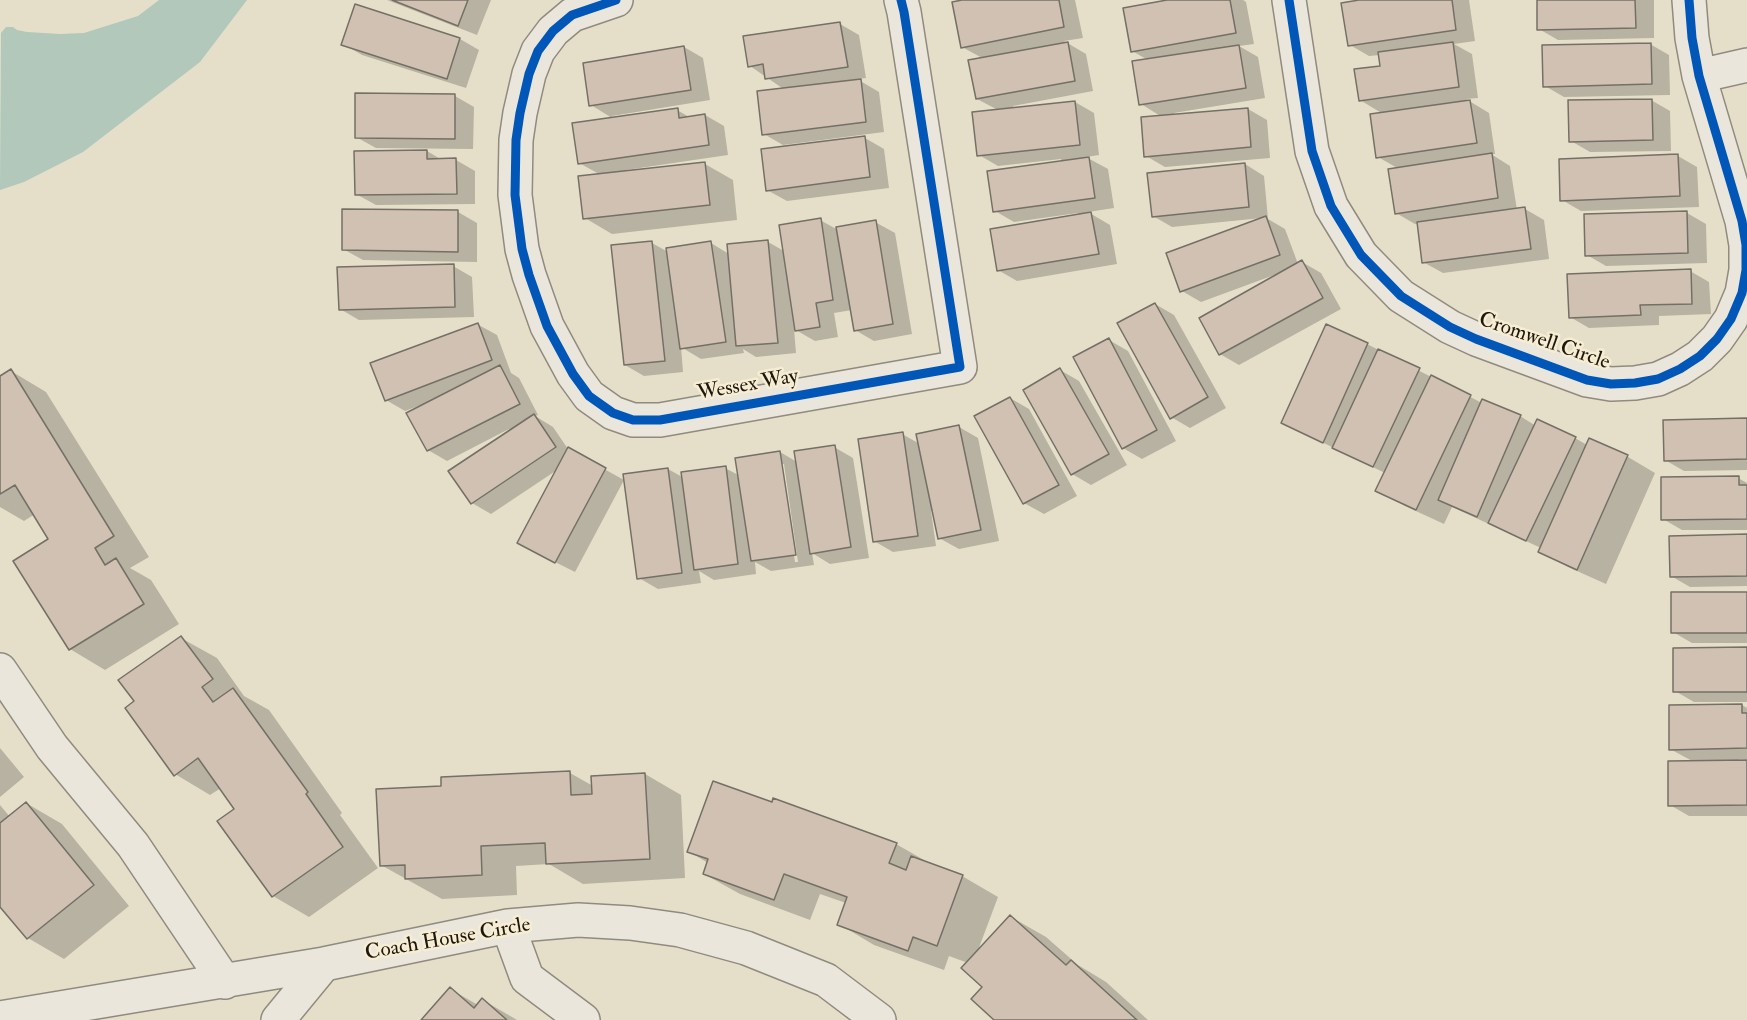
<!DOCTYPE html>
<style>
body{margin:0}
canvas{display:block;background:#e5dec9}
</style>
<canvas width="1747" height="1020"></canvas>
<script>
const g = document.querySelector('canvas').getContext('2d');
g.lineJoin = 'round';
function paint(path, color) { g.fillStyle = color; g.fill(path, 'evenodd'); }
const poly = rows => new Path2D(rows.map(r => 'M' + r).join(''));
function trace(path, color, width, dash) { g.strokeStyle = color; g.lineWidth = width; g.lineCap = dash ? 'butt' : 'round'; g.setLineDash(dash || []); g.stroke(path); }
function write(font, color, halo, rows, align = 'center') {
  g.font = font + ' "IM FELL Double Pica",serif'; g.lineWidth = 5; g.setLineDash([]); g.textBaseline = 'middle'; g.strokeStyle = halo; g.fillStyle = color; for (const [text, x, y, turn = 0] of rows) {
    g.save(); g.translate(x, y); g.rotate((+turn || 0) * Math.PI / 180); g.textAlign = isNaN(turn) ? turn : align; if (halo) g.strokeText(text, 0, 0); g.fillText(text, 0, 0); g.restore();
  }
}
paint(poly([
 [159,0,247,0,200,62,83,152,24,182,0,190,1,33,6,27,13,27,17,30,27,32,60,34,84,33,138,16]
]), '#b1c8ba');
paint(poly([
 [387,0,491,0,477,35],
 [970,0,1075,0,1083,38,1064,41,1086,54,1093,91,1013,106,1014,109,1075,102,1094,113,1099,155,1086,157,1108,169,1114,208,1088,212,1110,225,1117,264,1017,281,998,270,1078,216,1078,213,1014,222,995,211,1061,162,1061,159,998,166,979,155,998,110,977,99,984,59,962,47],
 [1176,0,1243,0,1246,2,1254,44,1239,46,1258,57,1265,98,1174,113,1175,115,1248,109,1267,120,1270,158,1165,167,1146,156,1162,117,1141,104,1148,60,1132,51],
 [1369,0,1469,0,1475,41,1454,44,1472,54,1478,98,1466,99,1489,113,1495,154,1491,154,1510,166,1517,210,1525,209,1544,220,1549,259,1443,273,1423,262,1419,224,1415,224,1396,213,1399,169,1378,157,1383,114,1360,100,1382,67,1380,55,1369,56,1350,45],
 [1538,0,1654,0,1654,38,1558,40,1539,29],
 [356,6,460,39,479,50,466,88,362,55,343,44],
 [840,24,859,35,866,78,857,79,879,92,884,132,783,145,764,134,785,90,750,66],
 [1650,44,1669,55,1670,95,1564,97,1545,86],
 [684,47,703,58,710,100,612,116,612,118,591,105],
 [455,96,474,107,473,149,376,148,356,137],
 [1651,100,1670,111,1671,151,1590,152,1571,141],
 [677,110,691,118,705,115,724,126,728,155,626,170,626,172,705,164,733,180,737,220,612,234,585,218,601,175,579,163],
 [865,138,884,149,889,188,787,201,767,190],
 [427,151,442,160,456,160,475,171,475,204,376,205,356,194],
 [1678,156,1697,167,1699,207,1581,211,1562,200],
 [1245,164,1264,176,1268,219,1285,229,1298,264,1302,262,1321,273,1341,309,1239,365,1220,354,1278,275,1277,274,1201,302,1182,291,1262,218,1172,227,1153,216],
 [458,212,477,223,477,262,363,260,343,249],
 [1687,213,1706,224,1707,263,1606,266,1587,255],
 [820,220,838,230,875,222,895,233,912,334,874,341,855,330,852,310,834,313,838,337,815,341,794,329,796,353,756,357,743,349,744,353,701,359,681,347,683,372,644,376,625,365,652,243,668,252,711,243,729,254,768,242,784,251],
 [453,266,472,277,474,317,359,320,340,309],
 [1690,271,1709,282,1711,314,1659,316,1659,325,1589,328,1570,317],
 [1155,304,1174,315,1226,408,1190,428,1171,417],
 [477,324,497,335,511,373,519,378,538,415,535,416,553,427,568,449,624,480,575,572,537,553,557,470,491,514,472,503,510,431,509,429,447,461,428,450,421,405,405,411,386,400],
 [1109,340,1128,351,1176,441,1142,459,1123,448],
 [1367,344,1482,403,1520,416,1536,426,1575,438,1587,445,1590,440,1628,457,1655,473,1606,584,1568,567,1540,551,1541,548,1452,507,1444,524,1405,506,1377,490,1385,473,1283,423],
 [1060,370,1079,381,1127,465,1091,485,1072,474],
 [11,371,46,392,149,557,130,568,151,580,179,624,105,670,70,649,50,540,35,514,24,521,0,507,0,378],
 [1010,398,1029,409,1077,496,1044,514,1024,503,976,417],
 [1747,419,1747,470,1684,471,1665,460],
 [959,427,978,438,999,541,959,549,939,538,934,511,931,511,936,546,893,552,874,541,902,434,920,444],
 [834,447,853,458,869,558,830,564,812,553,814,565,771,571,755,562,756,574,714,580,699,571,701,583,658,589,639,578,668,469,684,478,725,468,740,476,780,452,797,462],
 [781,464,784,464,798,562,795,562],
 [1738,478,1747,483,1747,530,1682,530,1663,519],
 [1747,536,1747,586,1690,587,1671,576],
 [1747,594,1747,643,1692,643,1673,632],
 [181,638,217,658,244,696,269,710,342,813,340,815,378,868,309,917,273,896,219,821,236,809,221,788,210,795,175,774,136,702],
 [1747,649,1747,702,1694,702,1675,691],
 [1742,705,1747,708,1747,759,1739,759,1739,762,1747,762,1747,816,1689,816,1670,805,1694,762,1670,749],
 [0,748,24,777,0,797],
 [570,773,593,786,593,777,645,774,681,795,685,878,583,884,549,864,516,866,517,895,442,899,381,865,443,787],
 [26,803,62,824,129,906,64,959,28,938,0,904,0,805,10,817],
 [896,844,931,864,962,876,998,897,977,953,1011,917,1046,937,1078,965,1106,982,1148,1020,996,1020,984,987,968,963,949,956,944,970,874,945,839,924,846,903,820,894,810,920,740,894,704,874,708,863,688,851],
 [450,989,478,1005,483,1000,517,1020,423,1020]
]), '#0003');
const building = poly([
 [392,0,468,0,458,26,392,0],
 [962,0,1059,0,1064,27,961,48,952,2,962,0],
 [1167,0,1230,0,1236,33,1131,52,1123,8,1167,0],
 [1359,0,1452,0,1456,30,1348,46,1341,3,1359,0],
 [1537,0,1635,0,1636,28,1537,30,1537,0],
 [355,4,460,38,447,79,341,45,355,4],
 [840,22,848,67,765,79,763,64,748,67,743,36,840,22],
 [1068,42,1075,81,976,99,968,60,1068,42],
 [1453,42,1459,87,1359,101,1354,69,1380,66,1378,52,1453,42],
 [1651,43,1652,84,1543,87,1542,45,1651,43],
 [1239,45,1246,88,1139,105,1132,61,1239,45],
 [684,46,691,90,589,106,583,63,684,46],
 [861,79,866,122,762,135,757,91,861,79],
 [355,93,455,94,455,139,355,138,355,93],
 [1652,99,1653,140,1569,142,1568,100,1652,99],
 [1470,100,1477,143,1376,158,1370,114,1470,100],
 [1075,101,1080,145,977,156,972,112,1075,101],
 [678,108,679,118,705,114,709,145,578,164,572,123,678,108],
 [1248,108,1251,147,1144,157,1141,117,1248,108],
 [865,136,870,177,766,191,761,149,865,136],
 [427,150,427,159,456,158,457,194,355,195,354,151,427,150],
 [1492,153,1498,198,1395,214,1388,169,1492,153],
 [1678,154,1680,196,1560,201,1559,159,1678,154],
 [1089,157,1095,198,993,212,987,171,1089,157],
 [705,162,710,205,583,219,578,176,705,162],
 [1245,163,1249,207,1152,217,1147,173,1245,163],
 [1525,207,1531,249,1422,263,1417,222,1525,207],
 [342,209,458,210,458,252,342,250,342,209],
 [1687,211,1688,253,1585,256,1584,214,1687,211],
 [1091,212,1099,254,997,271,990,229,1091,212],
 [1266,216,1280,255,1180,292,1166,253,1266,216],
 [821,218,833,300,816,303,820,327,795,331,779,225,821,218],
 [876,220,893,324,854,331,836,227,876,220],
 [768,240,778,343,736,346,727,244,768,240],
 [652,241,665,361,624,365,611,245,652,241],
 [711,241,726,342,680,349,666,248,711,241],
 [1302,260,1323,298,1219,355,1199,318,1302,260],
 [454,264,455,307,339,310,337,267,454,264],
 [1691,269,1692,304,1640,305,1641,315,1569,318,1567,274,1691,269],
 [1155,303,1208,397,1170,419,1117,323,1155,303],
 [478,323,492,360,385,401,370,363,478,323],
 [1326,324,1368,343,1323,443,1281,423,1326,324],
 [1109,338,1157,430,1122,449,1073,357,1109,338],
 [1378,349,1420,368,1373,467,1332,448,1378,349],
 [500,365,520,404,427,451,406,413,500,365],
 [1060,368,1109,454,1071,475,1023,390,1060,368],
 [11,369,114,536,95,548,105,565,116,558,144,604,69,650,13,561,48,539,15,485,0,494,0,376,11,369],
 [1431,375,1471,395,1416,510,1375,491,1431,375],
 [1010,397,1059,485,1023,504,974,416,1010,397],
 [1482,399,1521,415,1477,517,1438,500,1482,399],
 [534,414,556,447,471,504,448,471,534,414],
 [1747,418,1747,459,1664,461,1663,420,1747,418],
 [1537,419,1576,437,1526,541,1488,523,1537,419],
 [959,425,981,530,938,539,916,434,959,425],
 [903,432,918,536,873,542,858,439,903,432],
 [1589,438,1628,455,1577,570,1538,552,1589,438],
 [835,445,851,547,810,554,794,451,835,445],
 [568,447,606,468,555,563,517,543,568,447],
 [780,451,796,555,751,561,735,458,780,451],
 [726,466,738,564,694,570,681,472,726,466],
 [668,468,682,573,637,579,623,474,668,468],
 [1739,476,1739,485,1747,485,1747,519,1661,520,1661,477,1739,476],
 [1747,534,1747,576,1670,577,1669,536,1747,534],
 [1671,592,1747,592,1747,633,1671,633,1671,592],
 [181,636,213,679,202,687,213,702,233,688,308,792,306,794,343,847,272,897,217,821,234,809,198,758,174,776,125,708,134,701,118,680,181,636],
 [1747,647,1747,692,1673,692,1673,648,1747,647],
 [1742,704,1742,713,1747,713,1747,748,1669,750,1669,705,1742,704],
 [1747,760,1747,805,1668,806,1668,761,1747,760],
 [570,771,571,795,592,794,591,776,645,773,650,859,546,864,545,843,481,846,482,875,405,879,405,865,380,866,376,789,441,786,441,777,570,771],
 [713,781,772,802,773,798,897,843,889,863,906,870,911,856,963,875,937,946,913,937,908,951,837,925,847,897,784,874,774,900,703,874,708,859,687,852,713,781],
 [26,802,94,885,27,939,0,907,0,823,26,802],
 [1010,915,1066,965,1071,960,1137,1020,994,1020,971,999,982,987,961,968,1010,915],
 [450,987,474,1008,482,998,507,1020,421,1020,450,987]
]);
paint(building, '#d0c1b3');
trace(building, '#747065', 1.5);
const street = poly([
 [616,0,572,15,553,31,538,51,529,74,520,113,516,140,515,195,522,249,529,275,547,326,573,374,589,396,613,413,633,420,660,420,960,367,904,12,901,0],
 [1289,0,1312,151,1331,206,1361,255,1401,296,1450,327,1476,339,1587,380,1611,384,1635,383,1658,379,1680,369,1700,356,1717,339,1731,319,1742,293,1746,270,1746,245,1742,221,1699,76,1692,38,1689,0],
 [1699,76,1747,65],
 [0,670,52,747,133,845,225,982],
 [508,926,527,978,583,1020],
 [0,1018,324,964,508,926,578,920,630,923,680,930,746,948,826,980,879,1020],
 [278,1020,324,964]
]);
trace(street, '#908b7e', 36);
trace(street, '#eae6dc', 33);
trace(poly([
 [616,0,572,15,553,31,538,51,529,74,520,113,516,140,515,195,522,249,529,275,547,326,573,374,589,396,613,413,633,420,660,420,960,367,904,12,901,0],
 [1289,0,1312,151,1331,206,1361,255,1401,296,1450,327,1476,339,1587,380,1611,384,1635,383,1658,379,1680,369,1700,356,1717,339,1731,319,1742,293,1746,270,1746,245,1742,221,1699,76,1692,38,1689,0]
]), '#0057b8', 9);
write('21px', '#1e170d', '#f7edd3', [
 ["Cromwell Circle",1544,342,19],
 ["Wessex Way",748,386,-10],
 ["Coach House Circle",448,940,-10]
]);
</script>
